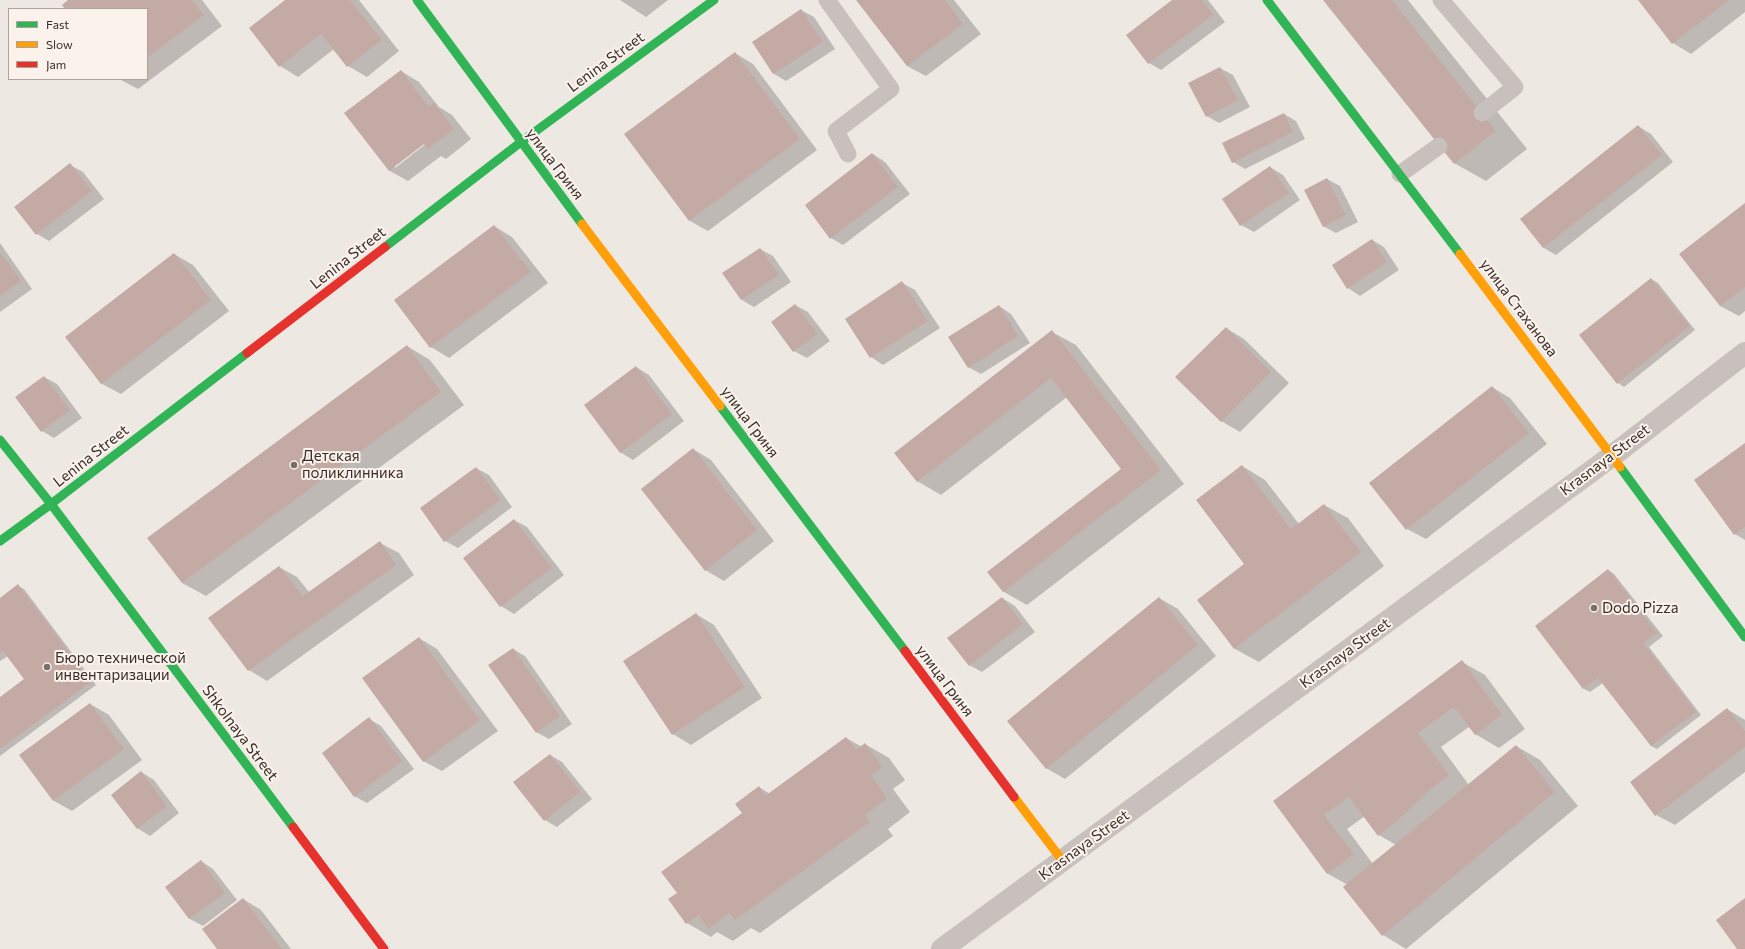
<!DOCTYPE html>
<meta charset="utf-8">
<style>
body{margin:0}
#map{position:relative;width:1745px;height:949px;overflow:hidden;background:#eee8e3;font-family:Commissioner,sans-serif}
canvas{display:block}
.legend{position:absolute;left:8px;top:8px;width:140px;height:72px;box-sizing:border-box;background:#fbf2eb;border:1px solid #ada39d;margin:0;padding:5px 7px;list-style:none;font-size:12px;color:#392d29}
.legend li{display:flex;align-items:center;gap:8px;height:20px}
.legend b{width:20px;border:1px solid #ada39d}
</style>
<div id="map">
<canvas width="1745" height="949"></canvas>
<ul class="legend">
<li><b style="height:5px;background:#30b455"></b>Fast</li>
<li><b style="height:5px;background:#ff9f0a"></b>Slow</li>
<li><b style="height:5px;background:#e5322d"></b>Jam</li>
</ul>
</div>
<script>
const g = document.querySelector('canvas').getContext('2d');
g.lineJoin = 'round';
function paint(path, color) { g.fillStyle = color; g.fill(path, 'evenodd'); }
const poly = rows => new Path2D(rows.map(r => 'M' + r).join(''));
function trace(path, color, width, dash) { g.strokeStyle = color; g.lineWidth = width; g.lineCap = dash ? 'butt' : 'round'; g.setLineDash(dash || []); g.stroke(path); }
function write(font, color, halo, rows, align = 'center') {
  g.font = font + ' Commissioner,sans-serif'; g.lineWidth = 4; g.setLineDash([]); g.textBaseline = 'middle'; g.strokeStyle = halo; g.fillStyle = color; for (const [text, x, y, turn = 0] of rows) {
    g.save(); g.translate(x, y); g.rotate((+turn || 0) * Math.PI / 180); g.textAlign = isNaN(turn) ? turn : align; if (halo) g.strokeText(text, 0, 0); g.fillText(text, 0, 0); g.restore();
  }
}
paint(poly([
 [70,0,202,0,222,26,138,89,119,79,147,79,147,9,66,9],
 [286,0,359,0,399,51,367,77,348,66,334,49,298,77,280,66],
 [620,0,668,0,646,17],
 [857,0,954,0,981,34,926,76,907,66],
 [1173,0,1208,0,1225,22,1161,70,1149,63],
 [1324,0,1408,0,1527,149,1486,181,1454,163],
 [1640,0,1745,0,1745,12,1691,54,1673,43],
 [801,10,814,17,835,49,786,81,774,74,753,42],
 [735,53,753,64,817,150,708,231,690,221],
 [1220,68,1233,75,1250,107,1219,123,1207,116],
 [401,71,419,82,439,107,452,115,471,139,446,159,441,156,408,181,390,171,346,114],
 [427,141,428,142,395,168,395,166],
 [1284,114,1296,121,1305,139,1245,169,1233,162],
 [1638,126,1651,134,1673,162,1556,255,1544,248,1521,219],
 [873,154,885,162,910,194,843,245,831,238],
 [70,165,83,172,104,199,49,241,37,234],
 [1270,167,1283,175,1300,200,1254,232,1241,225],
 [1327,179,1340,186,1358,222,1336,233,1323,226],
 [1745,204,1745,311,1739,316,1720,306],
 [494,226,512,237,548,283,449,358,431,347,395,301],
 [1372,240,1384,247,1399,270,1360,296,1348,288,1333,266],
 [0,243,32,289,0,312],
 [760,249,773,256,791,282,754,307,742,300,724,273],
 [174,254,193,265,229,311,121,394,102,384,66,337],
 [1651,279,1658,283,1695,330,1624,387,1618,383],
 [902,283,915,290,940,328,883,365,871,357],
 [795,305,808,312,830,341,807,358,794,351,772,322],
 [999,306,1011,314,1030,343,981,374,968,367],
 [1226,328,1244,339,1289,383,1240,432,1221,421],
 [1052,332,1076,345,1184,484,1027,605,1004,592,989,572,1122,469,1067,397,941,495,917,481],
 [407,346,430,360,464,405,206,596,182,583],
 [636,367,649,375,684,421,633,460,620,452],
 [44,377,57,384,82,418,54,438,42,431],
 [1492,387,1510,398,1547,444,1426,539,1407,529],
 [1745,444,1745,540,1735,534],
 [693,449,711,460,774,541,724,581,705,570],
 [1242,466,1265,480,1299,524,1324,505,1348,518,1384,566,1259,662,1235,649,1198,601,1246,564],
 [476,468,489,475,512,507,458,548,445,541],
 [514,520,527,527,564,575,514,614,501,606,464,558],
 [380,543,399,553,414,575,267,681,249,670,279,567,297,577,309,592],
 [1608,570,1614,574,1663,636,1649,647,1701,715,1657,749,1651,746,1603,683,1590,692,1584,689,1536,626],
 [18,586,24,589,96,685,0,756,0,698,26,680,8,656,0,661,0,599],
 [1002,598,1015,606,1035,632,982,672,969,665],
 [1159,598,1178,609,1216,656,1065,779,1046,768],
 [696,614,714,625,762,698,691,745,673,734],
 [419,638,437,649,498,731,442,771,423,761],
 [513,649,525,656,572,724,549,739,536,732],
 [1462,662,1485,675,1525,729,1499,748,1475,734,1469,727,1441,747,1469,785,1516,746,1540,760,1578,806,1406,949,1383,935,1348,885,1328,874,1274,801],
 [1365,816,1379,835,1396,845,1373,864,1347,829],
 [90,704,109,715,142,760,72,811,54,801,21,756],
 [1727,709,1745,720,1745,772,1675,825,1656,815],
 [369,719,381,726,414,769,367,803,354,796],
 [846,738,862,747,865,744,889,758,905,780,893,789,910,812,888,829,893,836,760,933,751,928,733,941,717,932,711,937,687,923,678,893,743,813,759,787,770,794],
 [550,755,562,762,592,799,557,827,545,820],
 [141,772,154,780,179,813,150,836,137,828],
 [201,861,213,869,237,900,203,926,190,919,166,887],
 [243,899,261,910,291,949,219,949]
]), '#0003');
paint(poly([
 [68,0,192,0,204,15,147,58,147,9,65,9,62,5],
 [285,0,350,0,382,40,347,67,321,34,279,67,249,28],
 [856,0,945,0,963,24,907,66],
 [1172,0,1202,0,1213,15,1148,64,1126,35],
 [1323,0,1392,0,1496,131,1454,164],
 [1638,0,1729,0,1672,44],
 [801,9,823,42,773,74,752,42],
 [735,52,800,139,689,221,624,134],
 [1220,67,1238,100,1206,117,1188,83],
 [401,70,429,107,434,103,454,129,427,149,424,144,389,171,344,113],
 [1284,113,1293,132,1232,163,1222,143],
 [1638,125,1662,155,1543,248,1520,219],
 [872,153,898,187,830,239,805,205],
 [70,163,92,191,36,235,14,207],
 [1270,166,1289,193,1240,226,1222,199],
 [1327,178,1346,215,1323,227,1304,190],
 [1745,203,1745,287,1720,306,1679,254],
 [494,225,531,272,430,348,394,300],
 [1372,239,1387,262,1347,289,1332,265],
 [760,248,779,275,741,300,722,273],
 [0,252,21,281,0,296],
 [174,253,211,300,101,384,65,337],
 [1651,278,1690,326,1617,384,1579,335],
 [902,281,928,321,870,358,845,319],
 [795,304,818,334,793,352,771,322],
 [999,305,1018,336,968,368,948,337],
 [1226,327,1271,372,1221,422,1175,377],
 [1052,330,1161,470,1003,592,987,572,1121,469,1051,378,917,482,894,453],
 [407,345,441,392,182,583,147,538],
 [636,366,672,414,620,453,584,405],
 [44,376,70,410,41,432,15,397],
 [1492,386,1529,433,1406,530,1369,483],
 [1745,443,1745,527,1734,535,1694,480],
 [693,448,757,530,705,571,641,489],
 [1242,465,1291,529,1324,504,1361,552,1234,649,1197,600,1244,564,1196,500],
 [476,467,501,500,444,542,420,508],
 [514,519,552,568,500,607,463,558],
 [380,541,396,565,248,671,208,618,279,566,303,596],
 [1608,569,1657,633,1643,643,1696,712,1651,746,1598,678,1583,689,1535,626],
 [18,584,91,682,0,749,0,697,24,679,3,651,0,654,0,598],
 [1002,597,1023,624,969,666,947,638],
 [1159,597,1198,645,1046,769,1007,721],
 [696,613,745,687,672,735,623,661],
 [419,637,480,720,423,762,362,678],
 [513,648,560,716,536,733,488,665],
 [1462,660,1502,715,1475,735,1454,707,1418,733,1449,775,1430,790,1397,821,1378,836,1349,797,1324,815,1354,854,1327,874,1273,801],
 [90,703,124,749,53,801,19,755],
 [1727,708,1745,731,1745,747,1655,816,1630,782],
 [369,717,402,761,354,797,322,753],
 [846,737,856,750,865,743,882,767,871,775,887,798,865,815,870,822,735,920,730,913,708,929,699,915,686,924,668,899,677,893,661,872,742,813,735,804,759,786,765,796],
 [1516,745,1555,792,1382,936,1343,887],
 [550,754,580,792,544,821,513,782],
 [141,771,167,806,137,829,111,795],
 [201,860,225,893,189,919,165,887],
 [243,898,282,949,217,949,202,929],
 [1745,898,1745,949,1737,949,1716,920]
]), '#c3aaa4');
trace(poly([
 [827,0,891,89,836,131,848,154],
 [1441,0,1515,87,1482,113],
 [1400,174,1439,146]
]), '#c8c0bc', 17);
trace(poly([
 [942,949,1612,456,1745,353]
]), '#c8c0bc', 22);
trace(poly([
 [417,0,582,224],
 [1267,0,1460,254],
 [385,247,521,142,714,0],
 [720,406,905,651],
 [0,440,51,504,293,827],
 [1620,467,1745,637],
 [0,541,51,504,247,353]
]), '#30b455', 9);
trace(poly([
 [582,224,720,406],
 [1460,254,1620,467],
 [1014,797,1062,860]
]), '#ff9f0a', 9);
trace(poly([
 [247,353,385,247],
 [905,651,1014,797],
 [293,827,384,949]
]), '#e5322d', 9);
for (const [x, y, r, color] of [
 [294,465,4,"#786e6a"],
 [1594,608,4,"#786e6a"],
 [47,667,4,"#786e6a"]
]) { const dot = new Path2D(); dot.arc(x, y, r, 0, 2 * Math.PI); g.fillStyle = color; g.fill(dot); trace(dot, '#fbf2eb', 1.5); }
write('15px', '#392d29', '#fbf2eb', [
 ["Lenina Street",606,62,-36],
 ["улица Гриня",555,164,53],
 ["Lenina Street",348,258,-38],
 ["улица Стаханова",1519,308,53],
 ["улица Гриня",750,422,53],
 ["Lenina Street",91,456,-38],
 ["Krasnaya Street",1605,460,-37],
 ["Krasnaya Street",1345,653,-36],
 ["улица Гриня",945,681,53],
 ["Shkolnaya Street",240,733,53],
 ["Krasnaya Street",1084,845,-36]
]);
write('15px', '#392d29', '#fbf2eb', [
 ["Детская",302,456],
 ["поликлинника",302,473],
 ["Dodo Pizza",1602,608],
 ["Бюро технической",55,658],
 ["инвентаризации",55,675]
], 'left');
</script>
